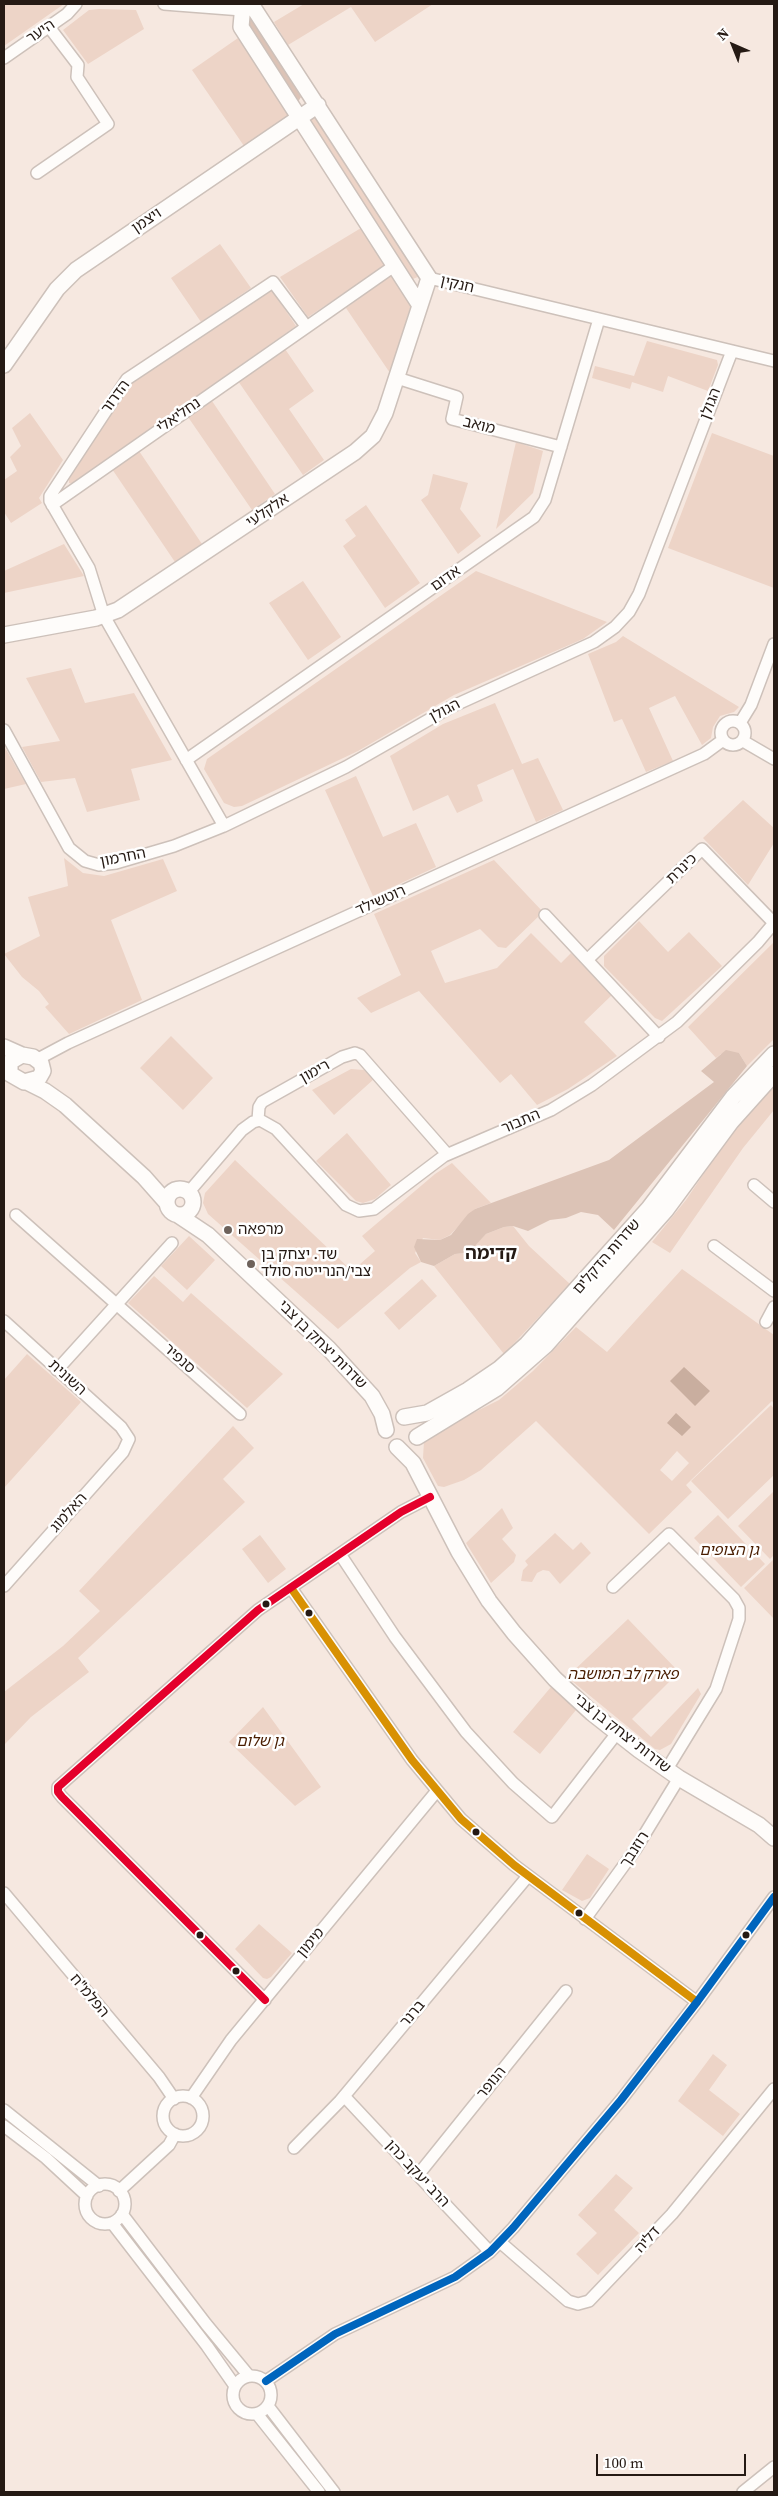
<!DOCTYPE html>
<meta charset="utf-8">
<style>
body{margin:0}
#map{position:relative;width:778px;height:2496px;overflow:hidden;background:#f6e8e0;font-family:"Source Serif 4",serif}
canvas{display:block}
.frame{position:absolute;inset:0;border:5px solid #251a14;pointer-events:none}
.north{position:absolute;left:708px;top:20px;width:50px;height:50px;-webkit-text-stroke:4px #fff;paint-order:stroke;rotate:316deg;font-size:14px;font-weight:700;line-height:20px;text-align:center;color:#251a14}
.north::after{content:'';display:block;margin:auto;width:18px;height:22px;background:#251a14;clip-path:polygon(50% 0,100% 100%,50% 72%,0 100%)}
.scale{position:absolute;left:596px;top:2454px;width:150px;height:22px;box-sizing:border-box;border:2px solid #251a14;border-top:0;padding-left:6px;font-size:15px;line-height:18px;white-space:nowrap;color:#251a14;-webkit-text-stroke:4px #fff;paint-order:stroke}
</style>
<div id="map">
<canvas width="778" height="2496"></canvas>
<div class="frame"></div>
<div class="north">N</div>
<div class="scale">100 m</div>
</div>
<script>
const g = document.querySelector('canvas').getContext('2d');
g.lineJoin = 'round';
function paint(path, color) { g.fillStyle = color; g.fill(path, 'evenodd'); }
const poly = rows => new Path2D(rows.map(r => 'M' + r).join(''));
function trace(path, color, width, dash) { g.strokeStyle = color; g.lineWidth = width; g.lineCap = dash ? 'butt' : 'round'; g.setLineDash(dash || []); g.stroke(path); }
function write(font, color, halo, rows, align = 'center') {
  g.font = font + ' "Source Serif 4","Noto Sans Hebrew",serif'; g.lineWidth = 5; g.setLineDash([]); g.textBaseline = 'middle'; g.strokeStyle = halo; g.fillStyle = color; for (const [text, x, y, turn = 0] of rows) {
    g.save(); g.translate(x, y); g.rotate((+turn || 0) * Math.PI / 180); g.textAlign = isNaN(turn) ? turn : align; if (halo) g.strokeText(text, 0, 0); g.fillText(text, 0, 0); g.restore();
  }
}
paint(poly([
 [4,4,64,4,4,46],
 [304,4,433,4,375,42,351,7,288,45,274,22],
 [99,9,136,10,144,29,88,64,63,30,89,10],
 [238,38,290,114,244,146,192,70],
 [314,115,420,276,408,281,305,121],
 [361,228,385,266,308,317,280,277],
 [220,244,251,288,201,322,171,278],
 [394,272,412,302,390,373,346,308],
 [270,290,274,293,296,326,73,484,69,483,69,479,131,383],
 [647,341,717,360,718,365,708,391,668,376,663,392,632,382,630,389,592,378,595,366,634,376],
 [285,349,314,391,289,409,324,460,303,475,238,381],
 [212,401,275,494,252,510,188,417],
 [30,413,63,460,39,498,42,503,11,523,4,512,4,480,17,471,10,457,21,446,12,428],
 [712,433,774,456,774,588,668,548],
 [516,442,543,451,533,493,496,529],
 [139,451,202,544,175,562,112,469],
 [433,474,468,483,460,509,481,536,458,554,421,500,428,495],
 [366,505,420,583,385,608,343,546,356,536,345,520],
 [64,544,84,576,4,593,4,571],
 [476,571,607,622,583,639,454,695,358,751,242,806,234,807,224,803,204,769,207,759],
 [303,581,341,637,308,660,269,603],
 [623,636,739,707,734,712,720,716,713,727,711,738,702,745,675,696,649,708,673,761,646,772,622,719,614,722,588,654,616,642],
 [71,668,85,703,134,693,172,760,131,769,140,800,87,812,75,778,41,782,22,747,60,741,26,678],
 [495,703,522,764,538,758,563,810,536,822,513,769,477,785,483,801,457,813,448,795,413,811,390,756,443,724],
 [4,746,26,784,4,789],
 [356,776,383,837,416,823,436,867,373,896,325,790],
 [743,800,774,828,774,843,748,885,703,838],
 [64,858,83,873,104,876,163,859,177,891,111,920,142,1000,69,1034,45,1007,49,1004,39,991,22,977,4,954,40,936,28,897,68,886],
 [494,860,543,912,506,948,498,947,480,929,431,951,445,983,497,968,531,933,561,963,571,953,612,995,584,1022,617,1056,568,1089,537,1105,511,1074,500,1083,419,991,371,1013,357,998,401,975,374,914],
 [639,921,668,952,689,932,722,966,662,1021,655,1018,604,966,604,956],
 [774,942,773,1040,747,1066,739,1053,721,1054,716,1058,688,1027],
 [171,1036,213,1078,183,1110,140,1068],
 [351,1069,364,1070,374,1079,334,1115,312,1090],
 [774,1085,774,1110,743,1148,670,1253,652,1242,686,1200,725,1142],
 [347,1133,391,1185,375,1199,363,1203,356,1201,316,1161],
 [235,1160,352,1271,375,1251,362,1236,435,1174,452,1163,491,1203,475,1209,450,1235,440,1240,423,1238,415,1253,421,1262,410,1268,338,1329,208,1214,203,1203,205,1193],
 [513,1226,529,1246,570,1284,504,1354,434,1266,455,1254,465,1253,486,1234,504,1227],
 [189,1236,215,1260,187,1290,161,1266],
 [682,1269,774,1335,774,1404,772,1401,686,1485,692,1492,649,1534,536,1421,481,1470,464,1480,444,1487,438,1486,423,1458,424,1441,427,1436,499,1400,533,1371,576,1327,607,1352],
 [677,1451,689,1463,672,1481,660,1470],
 [154,1276,183,1302,191,1293,283,1374,247,1408,128,1303],
 [422,1279,437,1296,399,1330,384,1313],
 [27,1354,81,1402,4,1488,4,1380],
 [771,1405,774,1409,774,1475,728,1519,691,1481],
 [233,1426,254,1448,223,1479,245,1502,78,1658,89,1672,31,1717,4,1745,4,1692,63,1646,100,1611,79,1591],
 [774,1491,774,1555,770,1559,738,1526],
 [502,1508,513,1528,502,1539,516,1555,514,1562,491,1583,466,1543],
 [718,1515,765,1564,741,1587,694,1538],
 [555,1533,573,1550,581,1542,591,1553,560,1584,549,1571,543,1570,537,1573,532,1582,521,1581,523,1570,528,1565,525,1561],
 [260,1535,286,1569,268,1583,242,1549],
 [774,1559,774,1619,744,1588],
 [628,1619,679,1672,632,1719,651,1737,698,1688,701,1694,671,1744,660,1750,655,1749,567,1677],
 [551,1687,576,1710,540,1754,513,1732],
 [263,1707,321,1787,295,1806,229,1742],
 [587,1854,609,1869,590,1898,582,1901,562,1890],
 [259,1924,292,1953,271,1977,267,1979,263,1978,235,1949],
 [713,2054,727,2065,709,2090,740,2114,723,2136,678,2101],
 [616,2174,633,2188,614,2210,639,2233,598,2275,576,2254,597,2233,578,2215]
]), '#edd4c7');
paint(poly([
 [250,16,301,97,295,107,244,25],
 [726,1050,739,1053,747,1066,614,1230,598,1215,581,1212,566,1218,550,1220,528,1231,513,1226,504,1227,486,1234,471,1250,465,1253,455,1254,434,1266,421,1262,414,1247,417,1239,440,1240,451,1235,468,1214,475,1209,609,1160,714,1082,701,1071]
]), '#dcc3b6');
paint(poly([
 [684,1367,710,1391,695,1406,670,1381],
 [676,1413,691,1427,682,1436,667,1423]
]), '#c9ae9f');
const minor = poly([
 [164,4,242,10],
 [4,58,67,14,76,4],
 [37,173,108,124,77,77,78,65,49,27],
 [429,278,774,361],
 [306,326,273,282,127,379,50,496,50,501,89,568,104,616,224,826,346,767,451,707,594,642,615,627,629,612,639,594,732,351],
 [397,378,457,397,452,419,561,447],
 [52,505,394,266],
 '721 733a12 12 0 1 1 24 0a12 12 0 1 1-24 0Z',
 [740,723,751,705,774,644],
 [4,730,69,848,85,861,99,865,116,863,174,846,224,826],
 [743,741,774,759],
 [186,760,534,517,545,500,599,319],
 [545,915,659,1037],
 [587,960,702,849,774,923],
 [38,1059,68,1043,704,754,723,740],
 [258,1120,259,1107,262,1102,342,1057,355,1053,360,1055,447,1154],
 [754,1185,774,1202],
 [188,1193,242,1130,253,1122,260,1120,276,1129,346,1205,359,1211,374,1209,444,1156,551,1110,592,1085,677,1022,758,942,774,923],
 [16,1215,240,1414],
 [714,1246,774,1291],
 [4,1321,121,1427,129,1439,123,1452,4,1586],
 [766,1322,774,1307],
 [57,1370,172,1243],
 [340,1554,395,1637,466,1732,513,1783,552,1817,617,1733],
 [613,1587,669,1534,734,1599,739,1608,739,1619,716,1689,667,1769],
 [291,1588,412,1760,461,1819,514,1865,697,2002],
 [4,1893,159,2077,174,2099],
 [585,1919,635,1850,679,1778],
 [265,2000,62,1797,58,1792,58,1787,258,1610,401,1512,430,1497],
 [344,2096,490,2252],
 '163 2116a20 20 0 1 1 40 0a20 20 0 1 1-40 0Z',
 [191,2098,231,2040,436,1792],
 [4,2110,99,2186],
 [4,2126,46,2158,87,2196],
 [294,2148,340,2101,528,1876],
 [418,2175,566,1991],
 '85 2204a20 20 0 1 1 40 0a20 20 0 1 1-40 0Z',
 [119,2191,169,2145,175,2134],
 [122,2214,206,2324,249,2376],
 [112,2223,207,2346,235,2386],
 [500,2242,568,2301,578,2304,589,2301,672,2214,774,2089],
 '233 2395a19 19 0 1 1 38 0a19 19 0 1 1-38 0Z',
 [266,2381,335,2334,455,2277,490,2252,513,2228,621,2100,697,2002,774,1897],
 [268,2406,334,2492],
 [257,2414,319,2492],
 [743,2492,774,2467]
]);
const tertiary = poly([
 [243,4,241,27,419,304],
 [4,365,57,289,76,270,318,105],
 [4,635,96,618,118,610,355,452,373,436,385,413,429,278,251,4],
 [4,1047,22,1055],
 [22,1055,33,1057,41,1063,43,1071,39,1078,24,1082,10,1074,10,1062,22,1055],
 [27,1082,45,1091,65,1105,144,1177,167,1203],
 '167 1202a13 13 0 1 1 26 0a13 13 0 1 1-26 0Z',
 [178,1215,208,1235,329,1349,372,1396,382,1414,386,1430],
 [404,1417,427,1413,468,1390,499,1369,527,1344,649,1208,733,1097,774,1054],
 [417,1437,497,1388,546,1345,666,1210,731,1122,774,1074],
 [397,1447,413,1463,459,1552,489,1601,514,1633,555,1679,592,1713,639,1750,679,1778,759,1825,774,1838]
]);
trace(minor, '#cdc1ba', 14);
trace(tertiary, '#cdc1ba', 18);
trace(minor, '#fefcfa', 11);
trace(tertiary, '#fefcfa', 15);
trace(poly([
 [291,1588,412,1760,461,1819,514,1865,697,2002]
]), '#d89103', 8);
trace(poly([
 [265,2000,62,1797,58,1792,58,1787,258,1610,401,1512,430,1497]
]), '#e4002b', 8);
trace(poly([
 [266,2381,335,2334,455,2277,490,2252,513,2228,621,2100,697,2002,774,1897]
]), '#0065bd', 8);
for (const [x, y, r, color] of [
 [228,1230,5,"#6e625b"],
 [251,1264,5,"#6e625b"],
 [266,1604,4.5,"#251a14"],
 [309,1613,4.5,"#251a14"],
 [476,1832,4.5,"#251a14"],
 [579,1913,4.5,"#251a14"],
 [200,1935,4.5,"#251a14"],
 [746,1935,4.5,"#251a14"],
 [236,1971,4.5,"#251a14"]
]) { const dot = new Path2D(); dot.arc(x, y, r, 0, 2 * Math.PI); g.fillStyle = color; g.fill(dot); trace(dot, '#fff', 2); }
write('15px', '#251a14', '#fff', [
 ["היער",41,32,-34],
 ["ויצמן",147,221,-34],
 ["חנקין",457,285,13],
 ["הדרור",116,397,-54],
 ["הגולן",711,404,-69],
 ["נחליאלי",179,416,-35],
 ["מואב",479,426,14],
 ["אלקלעי",268,511,-34],
 ["אדום",446,579,-35],
 ["הגולן",445,711,-28],
 ["החרמון",123,858,-11],
 ["כינרת",682,869,-44],
 ["רוטשילד",381,901,-24],
 ["רימון",315,1072,-29],
 ["התבור",521,1122,-23],
 ["שדרות הדקלים",607,1257,-49],
 ["שדרות יצחק בן צבי",322,1345,45],
 ["סנפיר",179,1359,42],
 ["השונית",67,1378,42],
 ["האלמוג",69,1513,-48],
 ["שדרות יצחק בן צבי",622,1734,38],
 ["רוזנבך",635,1850,-57],
 ["מימון",311,1943,-50],
 ["הפלמ\"ח",89,1996,50],
 ["ברנר",413,2014,-50],
 ["הנופר",492,2083,-51],
 ["הרב יעקב כהן",417,2174,47],
 ["דליה",648,2240,-48]
]);
write('15px', '#251a14', '#fff', [
 ["מרפאה",238,1230],
 ["שד. יצחק בן",261,1255],
 ["צבי/הנרייטה סולד",261,1272]
], 'left');
write('italic 15px', '#491d00', '#fff', [
 ["גן הצופים",729,1551],
 ["פארק לב המושבה",623,1675],
 ["גן שלום",260,1742]
]);
write('bold 18px', '#251a14', '#fff', [
 ["קדימה",491,1254]
]);
</script>
